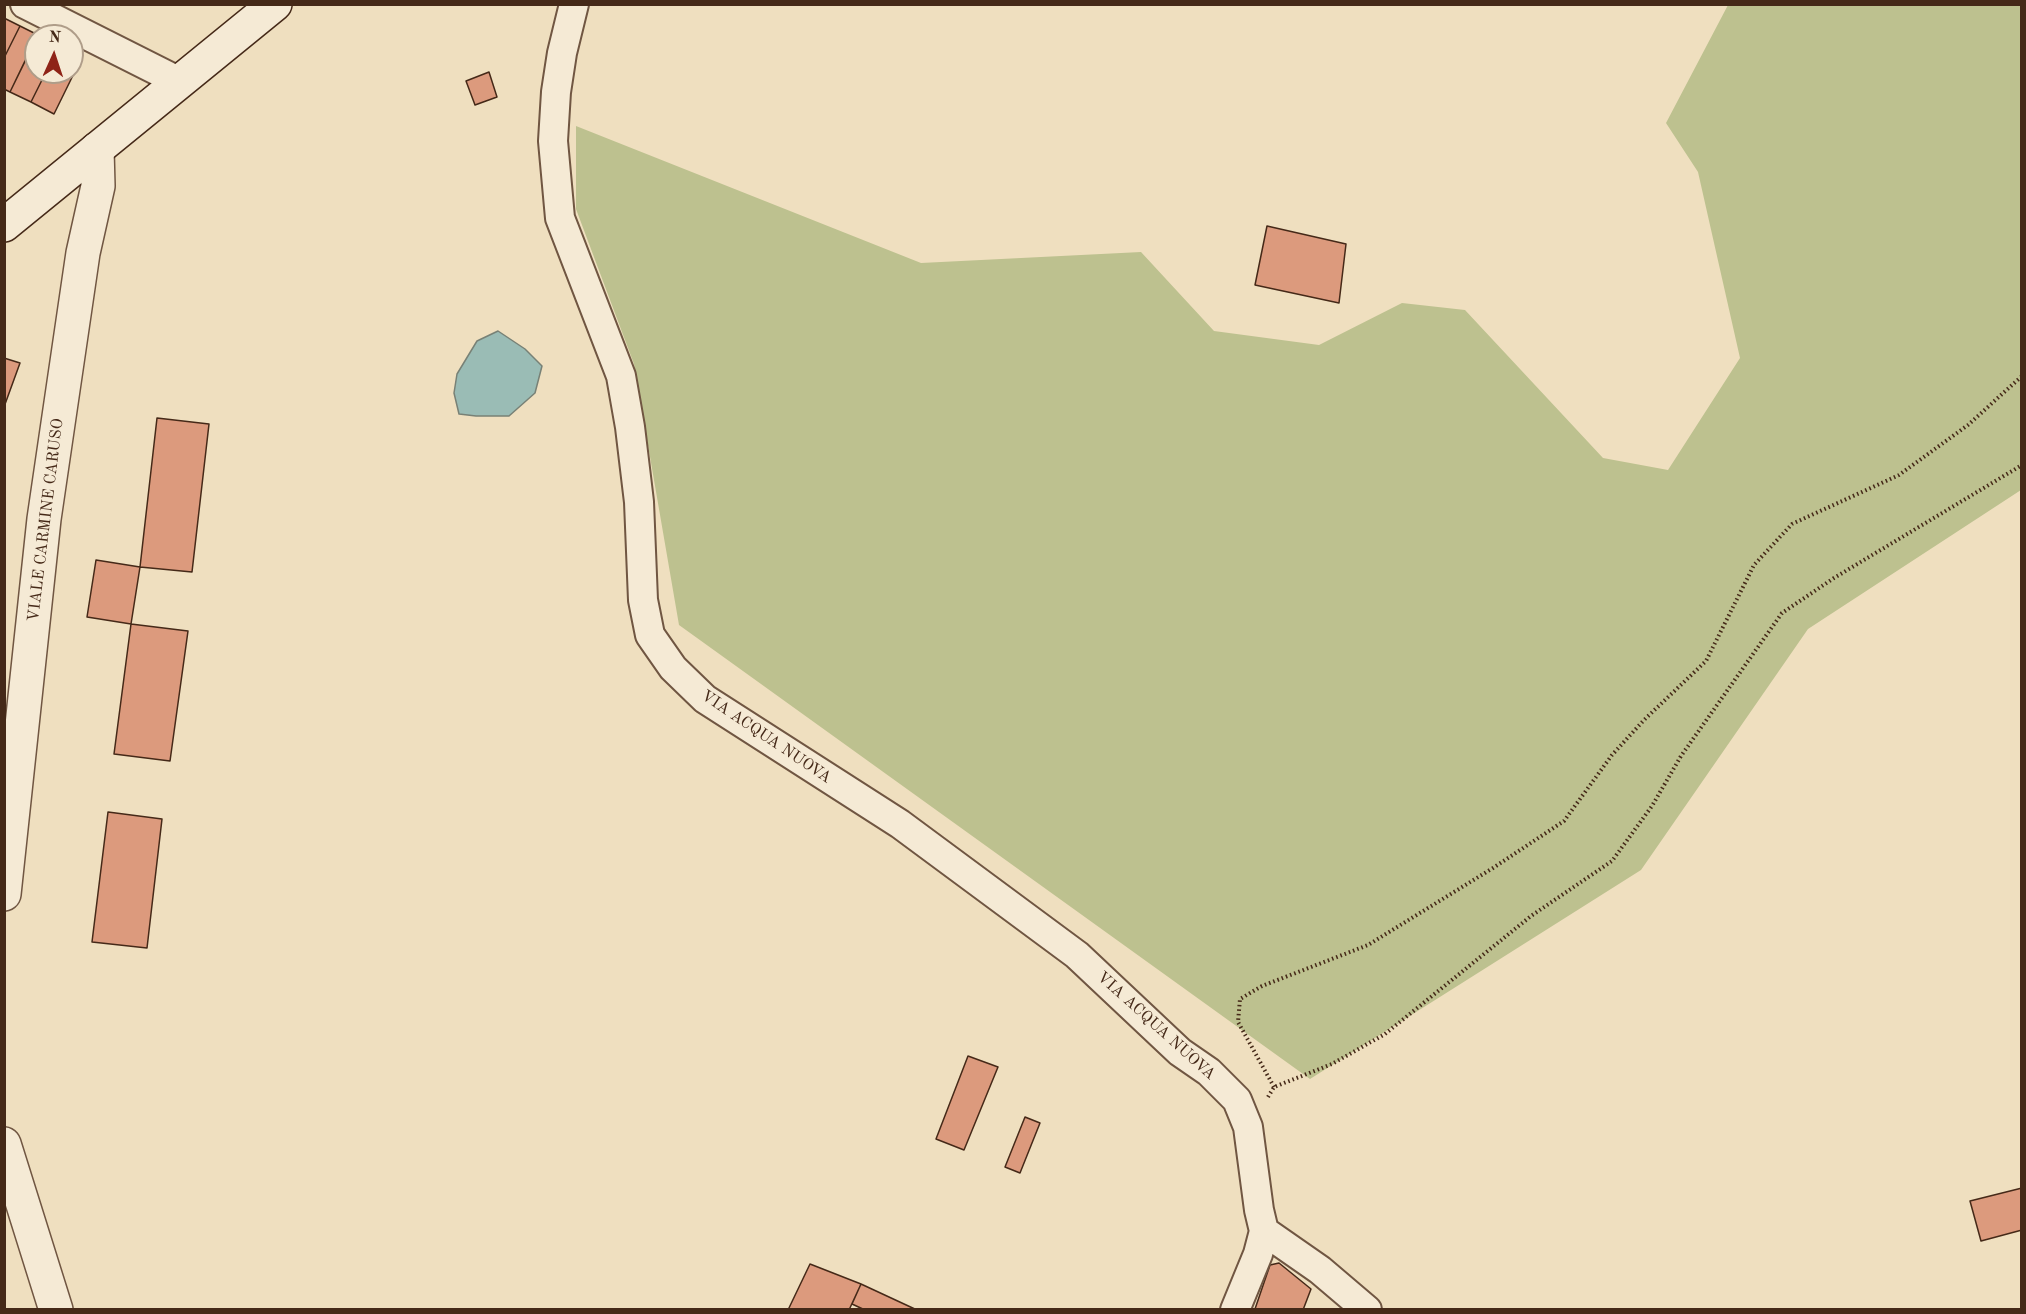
<!DOCTYPE html>
<style>
body{margin:0}
#map{position:relative;width:2026px;height:1314px;overflow:hidden;background:#efdfbf;font-family:"Old Standard TT",serif}
canvas{display:block}
.frame{position:absolute;inset:0;border:6px solid #452918;pointer-events:none}
.north{position:absolute;left:24px;top:24px;width:60px;height:60px;box-sizing:border-box;background:#f5ead5;border:2px solid #af9d89;border-radius:50%;rotate:3deg;font-size:16px;font-weight:700;line-height:24px;text-align:center;color:#452918}
.north::after{content:'';display:block;margin:auto;width:21px;height:27px;background:#8f2418;clip-path:polygon(50% 0,100% 100%,50% 72%,0 100%)}
</style>
<div id="map">
<canvas width="2026" height="1314"></canvas>
<div class="frame"></div>
<div class="north">N</div>
</div>
<script>
const g = document.querySelector('canvas').getContext('2d');
g.lineJoin = 'round';
function paint(path, color) { g.fillStyle = color; g.fill(path, 'evenodd'); }
const poly = rows => new Path2D(rows.map(r => 'M' + r).join(''));
function trace(path, color, width, dash) { g.strokeStyle = color; g.lineWidth = width; g.lineCap = dash ? 'butt' : 'round'; g.setLineDash(dash || []); g.stroke(path); }
function write(font, color, halo, rows, align = 'center') {
  g.font = font + ' "Old Standard TT",serif'; g.lineWidth = 4.5; g.setLineDash([]); g.textBaseline = 'middle'; g.strokeStyle = halo; g.fillStyle = color; for (const [text, x, y, turn = 0] of rows) {
    g.save(); g.translate(x, y); g.rotate((+turn || 0) * Math.PI / 180); g.textAlign = isNaN(turn) ? turn : align; if (halo) g.strokeText(text, 0, 0); g.fillText(text, 0, 0); g.restore();
  }
}
paint(poly([
 [1728,5,2021,5,2021,490,1808,629,1641,870,1310,1079,679,625,634,364,576,209,576,126,921,263,1141,252,1214,331,1319,345,1402,303,1465,310,1603,458,1668,470,1740,358,1698,172,1666,123]
]), '#bdc18f');
const water = poly([
 [498,331,525,349,542,366,535,393,509,416,476,416,459,414,454,393,457,374,477,341,498,331]
]);
paint(water, '#9abcb5');
trace(water, '#788176', 1.5);
const building = poly([
 [4,18,20,26,4,58,4,18],
 [20,26,38,35,10,92,4,89,4,58,20,26],
 [36,38,36,72,46,72,31,102,10,92,36,38],
 [72,52,82,57,54,114,31,102,46,72,72,72,72,52],
 [489,72,497,97,475,105,466,81,489,72],
 [1267,226,1346,244,1339,303,1255,285,1267,226],
 [4,358,20,363,4,407,4,358],
 [157,418,209,424,192,572,140,567,157,418],
 [96,560,140,567,131,624,87,617,96,560],
 [131,624,188,631,170,761,114,754,131,624],
 [108,812,162,819,147,948,92,942,108,812],
 [968,1056,998,1067,964,1150,936,1139,968,1056],
 [1025,1117,1040,1123,1020,1173,1005,1167,1025,1117],
 [2022,1188,2022,1230,1981,1241,1970,1201,2022,1188],
 [1279,1263,1311,1289,1303,1310,1255,1309,1270,1265,1279,1263],
 [810,1264,861,1284,849,1310,788,1310,810,1264],
 [861,1284,917,1310,865,1310,852,1304,861,1284]
]);
paint(building, '#dc9a7d');
trace(building, '#452918', 1.5);
const minor = poly([
 [25,4,180,82],
 [574,4,562,53,556,92,553,141,560,218,621,376,630,427,639,502,643,600,650,635,673,668,705,699,900,824,1077,955,1180,1052,1209,1072,1237,1100,1248,1127,1259,1210,1264,1231,1258,1254,1235,1310],
 [1264,1231,1320,1270,1367,1310]
]);
const tertiary = poly([
 [4,894,44,519,83,253,98,186,97,149],
 [4,1144,56,1310]
]);
const secondary = poly([
 [4,225,275,4]
]);
trace(minor, '#705642', 32);
trace(tertiary, '#705642', 36);
trace(secondary, '#452918', 36);
trace(poly([
 [1274,1087,1238,1022,1240,999,1262,986,1368,945,1493,868,1564,821,1612,755,1644,720,1706,661,1754,565,1792,524,1899,475,1968,425,2022,376],
 [1268,1097,1274,1087,1332,1064,1385,1034,1531,916,1612,861,1652,806,1681,756,1782,613,1834,578,2022,465]
]), '#452918', 4, [1.5, 3]);
trace(minor, '#f5ead5', 28);
trace(tertiary, '#f5ead5', 33);
trace(secondary, '#f5ead5', 33);
write('16px', '#452918', '#f5ead5', [
 ["VIALE CARMINE CARUSO",46,520,-83],
 ["VIA ACQUA NUOVA",766,737,34],
 ["VIA ACQUA NUOVA",1156,1026,42]
]);
</script>
